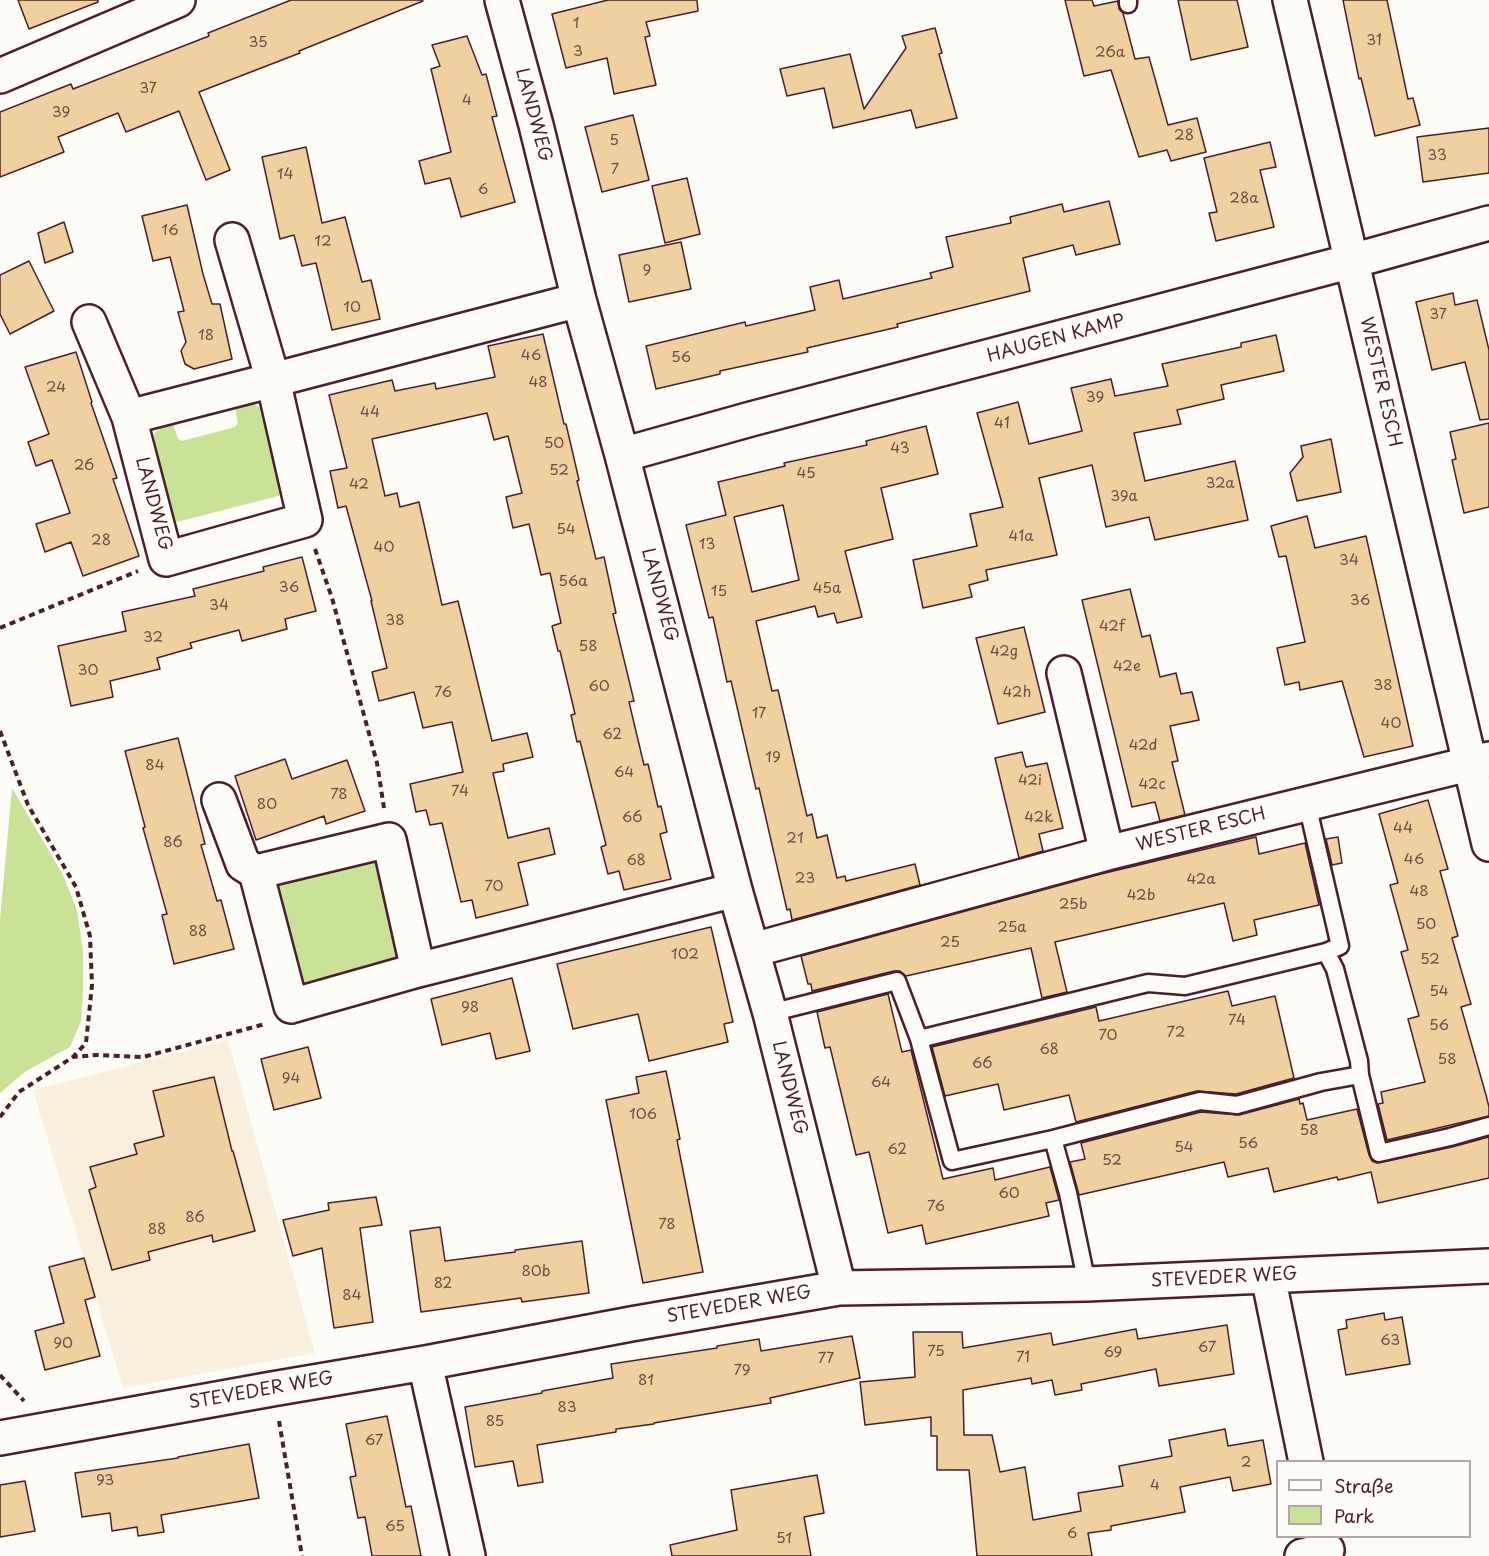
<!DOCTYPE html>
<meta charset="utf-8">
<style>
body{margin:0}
#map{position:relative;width:1489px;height:1556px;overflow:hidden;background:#fdfcf7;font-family:"Playpen Sans",sans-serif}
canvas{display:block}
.legend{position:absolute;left:1276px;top:1460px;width:195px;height:78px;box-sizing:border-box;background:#fdfcf7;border:2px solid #b5a4a5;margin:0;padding:8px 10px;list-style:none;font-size:18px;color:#4a1f2b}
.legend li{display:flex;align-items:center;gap:12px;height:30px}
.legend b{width:30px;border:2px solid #b5a4a5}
</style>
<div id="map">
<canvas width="1489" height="1556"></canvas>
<ul class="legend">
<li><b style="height:8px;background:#fdfcf7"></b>Straße</li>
<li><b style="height:16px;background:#cae298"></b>Park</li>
</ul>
</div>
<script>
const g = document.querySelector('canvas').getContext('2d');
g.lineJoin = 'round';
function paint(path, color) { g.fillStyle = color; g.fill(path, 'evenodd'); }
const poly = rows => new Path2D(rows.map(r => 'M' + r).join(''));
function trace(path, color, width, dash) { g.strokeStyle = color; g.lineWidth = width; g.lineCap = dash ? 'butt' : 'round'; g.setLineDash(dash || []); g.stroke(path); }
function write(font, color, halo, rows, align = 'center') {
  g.font = font + ' "Playpen Sans",sans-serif'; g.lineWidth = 6; g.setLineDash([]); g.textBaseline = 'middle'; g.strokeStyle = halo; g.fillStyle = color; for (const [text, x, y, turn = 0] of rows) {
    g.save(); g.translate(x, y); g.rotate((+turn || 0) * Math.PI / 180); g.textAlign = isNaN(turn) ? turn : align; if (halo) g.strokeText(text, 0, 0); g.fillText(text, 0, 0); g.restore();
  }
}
paint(poly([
 [228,1040,315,1353,123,1388,33,1090]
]), '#f8efdd');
paint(poly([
 [245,403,253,404,259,407,265,415,286,494,173,523,152,444,155,432,167,424,173,424,178,438,182,441,235,427,238,423,235,407],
 [12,788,62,873,77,910,83,951,83,993,81,1021,70,1047,26,1071,0,1093,0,920],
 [379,857,404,959,299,985,272,885]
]), '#cae298');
const building = poly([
 [18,0,98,0,98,2,29,29,18,0],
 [291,0,422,0,423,1,299,51,300,53,199,92,230,170,206,180,179,111,126,132,118,113,58,137,64,152,0,177,0,112,71,84,73,89,209,36,208,33,291,0],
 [608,0,697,0,698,11,646,22,650,36,645,37,656,85,614,94,607,58,566,68,552,14,608,0],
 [1065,0,1092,0,1094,6,1118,1,1119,9,1123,13,1135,59,1149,57,1168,125,1197,118,1206,152,1171,161,1167,150,1139,157,1111,70,1084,76,1065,0],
 [1178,0,1237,0,1248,47,1191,60,1178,0],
 [1343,0,1387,0,1408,99,1413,98,1420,125,1375,136,1361,78,1359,79,1343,0],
 [935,28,942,53,939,54,957,118,916,128,911,110,833,128,824,88,787,96,780,69,850,54,864,109,906,48,902,36,935,28],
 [467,36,482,75,486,74,497,116,492,117,515,202,461,217,450,178,425,184,419,161,451,152,431,69,440,66,432,45,467,36],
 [633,115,649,180,602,192,585,127,633,115],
 [1489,128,1489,173,1423,182,1417,137,1489,128],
 [1270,142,1276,167,1260,170,1274,227,1216,241,1209,213,1217,212,1204,158,1270,142],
 [306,147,322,223,345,217,362,282,371,280,380,319,332,330,316,263,302,266,294,235,280,239,262,157,306,147],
 [687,178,700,234,665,243,652,186,687,178],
 [1109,201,1120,244,1076,255,1073,245,1023,258,1030,291,897,324,898,327,807,348,808,352,720,371,720,374,656,389,646,346,745,322,746,326,815,310,810,287,839,280,843,299,932,278,930,273,953,267,946,237,1011,223,1010,217,1062,204,1064,212,1109,201],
 [187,205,203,274,212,304,220,304,232,359,194,369,185,364,181,351,186,342,178,312,184,311,170,257,153,261,142,216,187,205],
 [64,222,73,252,45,263,38,233,64,222],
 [681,242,691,289,629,302,619,255,681,242],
 [29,261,54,311,10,334,0,314,0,275,29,261],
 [1453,293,1455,305,1477,300,1489,350,1489,419,1480,420,1465,362,1432,370,1416,302,1453,293],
 [543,334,564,424,566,424,579,480,577,481,596,559,604,557,616,613,613,614,634,701,629,702,644,765,648,764,658,807,661,806,667,832,660,834,671,879,624,890,619,871,608,874,601,847,606,845,580,741,577,742,571,715,575,714,560,651,558,651,552,626,561,623,550,573,541,575,529,524,513,528,506,497,522,493,508,436,494,440,487,413,372,439,385,496,397,493,400,507,419,502,442,605,458,601,492,741,527,733,533,757,503,764,504,771,493,773,508,838,549,828,555,854,518,863,528,905,476,918,472,900,461,902,442,823,430,825,426,810,416,812,410,784,463,772,452,722,423,728,414,692,379,701,372,672,387,668,371,601,372,601,346,506,338,508,330,471,347,468,329,395,392,380,395,391,435,383,436,389,495,377,488,346,543,334],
 [1276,335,1284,371,1221,385,1224,399,1177,410,1181,424,1134,433,1145,481,1235,461,1248,520,1155,540,1149,517,1106,527,1092,465,1039,478,1057,555,986,570,988,580,969,585,972,597,923,608,913,560,977,546,970,514,1003,507,977,413,1018,402,1029,444,1082,431,1071,388,1111,379,1115,396,1168,386,1162,364,1241,347,1241,343,1276,335],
 [76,352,92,402,91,403,117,478,113,479,139,556,83,576,71,542,45,552,36,524,70,513,52,460,36,466,28,442,49,434,25,367,76,352],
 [1489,423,1489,507,1464,513,1452,460,1456,459,1450,432,1489,423],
 [926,426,938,474,881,488,893,539,845,551,862,617,837,623,834,613,818,617,815,606,756,621,772,691,778,690,807,816,812,814,817,838,827,835,837,878,845,876,846,881,915,864,920,885,792,920,790,909,787,910,759,788,756,789,731,681,727,682,713,617,709,618,686,525,726,515,718,482,785,466,784,463,867,445,866,441,926,426],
 [783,505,799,580,752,592,734,517,783,505],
 [1331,439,1341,492,1297,501,1290,473,1303,457,1301,446,1331,439],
 [1307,516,1315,548,1366,536,1413,746,1364,757,1342,681,1300,690,1299,682,1285,685,1277,648,1305,642,1286,556,1279,557,1271,526,1307,516],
 [302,557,316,611,285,619,287,629,242,641,239,630,190,643,192,648,157,658,160,669,110,681,113,697,71,706,58,646,126,631,122,612,195,596,193,589,264,571,263,567,302,557],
 [1130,589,1142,637,1150,635,1160,677,1176,673,1181,694,1192,692,1199,720,1170,726,1178,761,1172,762,1185,815,1160,821,1155,802,1132,807,1082,600,1130,589],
 [1024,627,1045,712,998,724,976,638,1024,627],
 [178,738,205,844,201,845,217,901,221,900,234,949,174,964,162,915,167,914,143,828,145,827,125,751,178,738],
 [1022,752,1026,767,1047,763,1063,828,1039,834,1043,851,1019,858,995,758,1022,752],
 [285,759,292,779,347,760,365,811,326,824,324,816,256,840,235,776,285,759],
 [1428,800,1448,869,1440,871,1458,936,1452,938,1471,1004,1461,1007,1486,1095,1489,1107,1489,1116,1387,1140,1378,1104,1383,1103,1381,1092,1425,1082,1408,1019,1419,1016,1401,952,1408,950,1390,885,1398,883,1379,814,1428,800],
 [1256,837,1259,854,1305,843,1319,905,1254,920,1257,935,1233,941,1224,903,1055,942,1067,992,1042,998,1031,948,906,976,900,971,894,971,812,991,811,984,808,984,801,956,1101,874,1256,837],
 [1338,837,1342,863,1332,865,1326,839,1338,837],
 [711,927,733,1022,724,1024,728,1042,649,1061,638,1014,573,1029,557,964,711,927],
 [512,978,530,1051,496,1059,490,1033,442,1045,431,999,512,978],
 [1228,991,1232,1006,1275,996,1294,1078,1236,1094,1197,1091,1076,1122,1069,1095,1004,1110,998,1084,945,1096,932,1047,1096,1007,1099,1021,1228,991],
 [888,994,902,1052,911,1050,943,1179,993,1168,995,1180,1050,1167,1059,1200,1046,1203,1049,1216,926,1244,922,1225,888,1233,869,1152,856,1155,830,1047,825,1048,817,1012,888,994],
 [308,1047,321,1098,274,1110,261,1059,308,1047],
 [666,1071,680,1139,677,1140,703,1272,643,1283,606,1100,639,1093,636,1077,666,1071],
 [214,1077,232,1151,233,1151,255,1231,213,1242,212,1235,148,1252,150,1260,112,1270,89,1190,96,1187,90,1167,137,1154,134,1144,164,1136,153,1091,214,1077],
 [1299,1099,1300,1104,1303,1103,1307,1120,1357,1109,1369,1155,1372,1161,1377,1163,1452,1147,1489,1137,1489,1178,1378,1203,1371,1172,1338,1180,1337,1177,1274,1192,1268,1168,1228,1177,1224,1162,1079,1195,1070,1162,1085,1159,1081,1143,1201,1112,1239,1115,1299,1099],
 [376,1197,382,1225,360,1228,373,1322,334,1328,322,1248,293,1256,283,1220,329,1210,328,1203,376,1197],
 [440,1227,445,1261,515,1252,515,1250,582,1241,589,1293,522,1302,521,1298,421,1312,410,1231,440,1227],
 [84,1258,95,1297,85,1300,100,1356,45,1370,35,1331,64,1323,49,1267,84,1258],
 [1384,1313,1385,1320,1402,1317,1410,1364,1346,1375,1338,1330,1347,1328,1346,1320,1384,1313],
 [1227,1325,1234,1374,1159,1386,1156,1369,1081,1384,1082,1390,1055,1395,1052,1380,1032,1384,1031,1378,963,1390,964,1435,992,1435,1000,1472,1025,1467,1033,1520,1081,1511,1078,1493,1123,1486,1119,1466,1172,1456,1169,1440,1225,1429,1228,1446,1263,1440,1271,1484,1233,1491,1230,1477,1180,1487,1185,1512,1111,1526,1111,1530,1088,1533,1092,1556,977,1556,969,1470,937,1470,937,1436,931,1436,931,1417,865,1425,860,1382,915,1377,913,1332,962,1332,963,1348,1051,1333,1053,1345,1136,1329,1138,1339,1227,1325],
 [852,1336,860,1378,770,1398,771,1403,654,1423,654,1424,616,1429,616,1432,537,1445,543,1482,518,1486,513,1461,475,1467,465,1407,542,1393,542,1391,613,1378,611,1364,717,1348,717,1346,759,1339,761,1351,852,1336],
 [387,1416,406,1507,411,1506,421,1556,372,1556,365,1517,358,1518,350,1477,356,1476,346,1424,387,1416],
 [249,1444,259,1498,161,1515,164,1532,138,1536,137,1527,112,1531,110,1513,82,1517,75,1473,178,1458,178,1457,249,1444],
 [817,1475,824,1513,804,1517,811,1556,672,1556,670,1545,737,1530,731,1490,817,1475],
 [25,1481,35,1531,0,1537,0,1485,25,1481]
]);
paint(building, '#eed0a1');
trace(building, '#4a1f2b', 1.5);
const service = poly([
 [1128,0,1128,4],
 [1307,804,1340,946,1326,952],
 [770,1013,897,981,919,1039,952,1161,1053,1139,1200,1101,1237,1105,1321,1082,1360,1075,1379,1153,1450,1137,1489,1126],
 [919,1039,1148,983,1185,986,1326,952,1335,969,1359,1061,1360,1075],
 [1053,1139,1068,1193,1087,1284]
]);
const minor = poly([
 [502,0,536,125,579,300,622,455,735,890,770,1013,839,1288],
 [1290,0,1489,844],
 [0,76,178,0],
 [89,322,129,417,166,559,305,520,273,380,232,240],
 [129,417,273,380,579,300],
 [622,455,751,419,1352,261,1489,223],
 [1064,673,1107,853],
 [219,800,243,864,256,872],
 [753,950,1107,853,1489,759],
 [418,970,389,840,256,872,291,1006,418,970,735,890],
 [1268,1276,1306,1462],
 [425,1363,468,1556],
 [0,1438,272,1389,425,1363,631,1324,839,1288,1087,1284,1489,1266],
 [1302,1556,1327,1550]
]);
trace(service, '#4a1f2b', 21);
trace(minor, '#4a1f2b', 38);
trace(poly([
 [315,549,332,598,377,763,384,808],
 [0,628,138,571],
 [0,731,28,805,76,887,90,936,92,985,86,1043,73,1057],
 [0,1117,19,1092,73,1057,96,1055,143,1057,265,1024],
 [0,1375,24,1401],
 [279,1421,302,1556]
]), '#4a1f2b', 4, [6, 4.5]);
trace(service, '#fdfcf7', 16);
trace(minor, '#fdfcf7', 33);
write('15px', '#734b48', null, [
 ["1",576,24],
 ["31",1374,41],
 ["35",258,43],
 ["3",578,52],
 ["26a",1110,53],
 ["37",148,89],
 ["4",467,101],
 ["39",61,113],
 ["28",1184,136],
 ["5",614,141],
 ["33",1437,156],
 ["7",615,170],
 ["14",285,175],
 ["6",483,190],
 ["28a",1244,199],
 ["16",170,231],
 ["12",323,242],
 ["9",647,271],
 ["10",352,308],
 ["37",1438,315],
 ["18",206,336],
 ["46",531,356],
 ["56",681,358],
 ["48",538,383],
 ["24",56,388],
 ["39",1095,398],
 ["44",370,413],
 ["41",1002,424],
 ["50",554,444],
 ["43",900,449],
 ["26",84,466],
 ["52",559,471],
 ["45",806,474],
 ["32a",1220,484],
 ["42",359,485],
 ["39a",1124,497],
 ["54",566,530],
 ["41a",1021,537],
 ["28",101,541],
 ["13",707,545],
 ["40",384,548],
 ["34",1349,561],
 ["56a",573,582],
 ["36",289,588],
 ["45a",827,589],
 ["15",719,592],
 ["36",1360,601],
 ["34",219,606],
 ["38",395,621],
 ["42f",1112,627],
 ["32",153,638],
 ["58",588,647],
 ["42g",1004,652],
 ["42e",1127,667],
 ["30",88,671],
 ["38",1383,686],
 ["60",599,687],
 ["76",443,693],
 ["42h",1017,693],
 ["17",759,714],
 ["40",1391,724],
 ["62",612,735],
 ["42d",1143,746],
 ["19",773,758],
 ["84",155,766],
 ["64",624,773],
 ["42i",1030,781],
 ["42c",1152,785],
 ["74",460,792],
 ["78",339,795],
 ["80",267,805],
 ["66",632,818],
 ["42k",1039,818],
 ["44",1403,829],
 ["21",795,839],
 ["86",173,843],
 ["46",1414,860],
 ["68",636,861],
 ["23",805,879],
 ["42a",1201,880],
 ["70",494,887],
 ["48",1419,892],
 ["42b",1141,896],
 ["25b",1073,905],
 ["50",1426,925],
 ["25a",1012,928],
 ["88",198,932],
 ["25",950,943],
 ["102",685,955],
 ["52",1430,960],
 ["54",1439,992],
 ["98",470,1008],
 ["74",1237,1021],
 ["56",1439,1026],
 ["72",1176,1033],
 ["70",1108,1036],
 ["68",1049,1050],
 ["58",1447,1060],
 ["66",982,1064],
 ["94",291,1079],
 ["64",881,1083],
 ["106",643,1115],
 ["58",1309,1131],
 ["56",1248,1144],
 ["54",1184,1148],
 ["62",897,1150],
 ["52",1112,1161],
 ["60",1009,1194],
 ["76",936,1207],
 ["86",195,1218],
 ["78",667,1225],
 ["88",157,1230],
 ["80b",536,1272],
 ["82",443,1284],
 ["84",352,1296],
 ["63",1390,1341],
 ["90",63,1344],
 ["67",1207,1348],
 ["75",936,1352],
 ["69",1113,1353],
 ["71",1023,1358],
 ["77",826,1359],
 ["79",742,1371],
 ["81",646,1381],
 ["83",567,1408],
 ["85",495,1422],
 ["67",374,1441],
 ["2",1246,1463],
 ["93",105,1481],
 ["4",1155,1486],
 ["65",395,1527],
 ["6",1072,1534],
 ["51",784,1539]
]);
write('18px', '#4a1f2b', '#fdfcf7', [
 ["LANDWEG",533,115,75],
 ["HAUGEN KAMP",1056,339,-15],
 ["WESTER ESCH",1380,382,77],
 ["LANDWEG",153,504,75],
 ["LANDWEG",659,595,75],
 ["WESTER ESCH",1201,830,-14],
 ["LANDWEG",789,1088,76],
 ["STEVEDER WEG",1224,1278,-3],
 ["STEVEDER WEG",739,1305,-10],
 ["STEVEDER WEG",261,1391,-10]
]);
</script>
